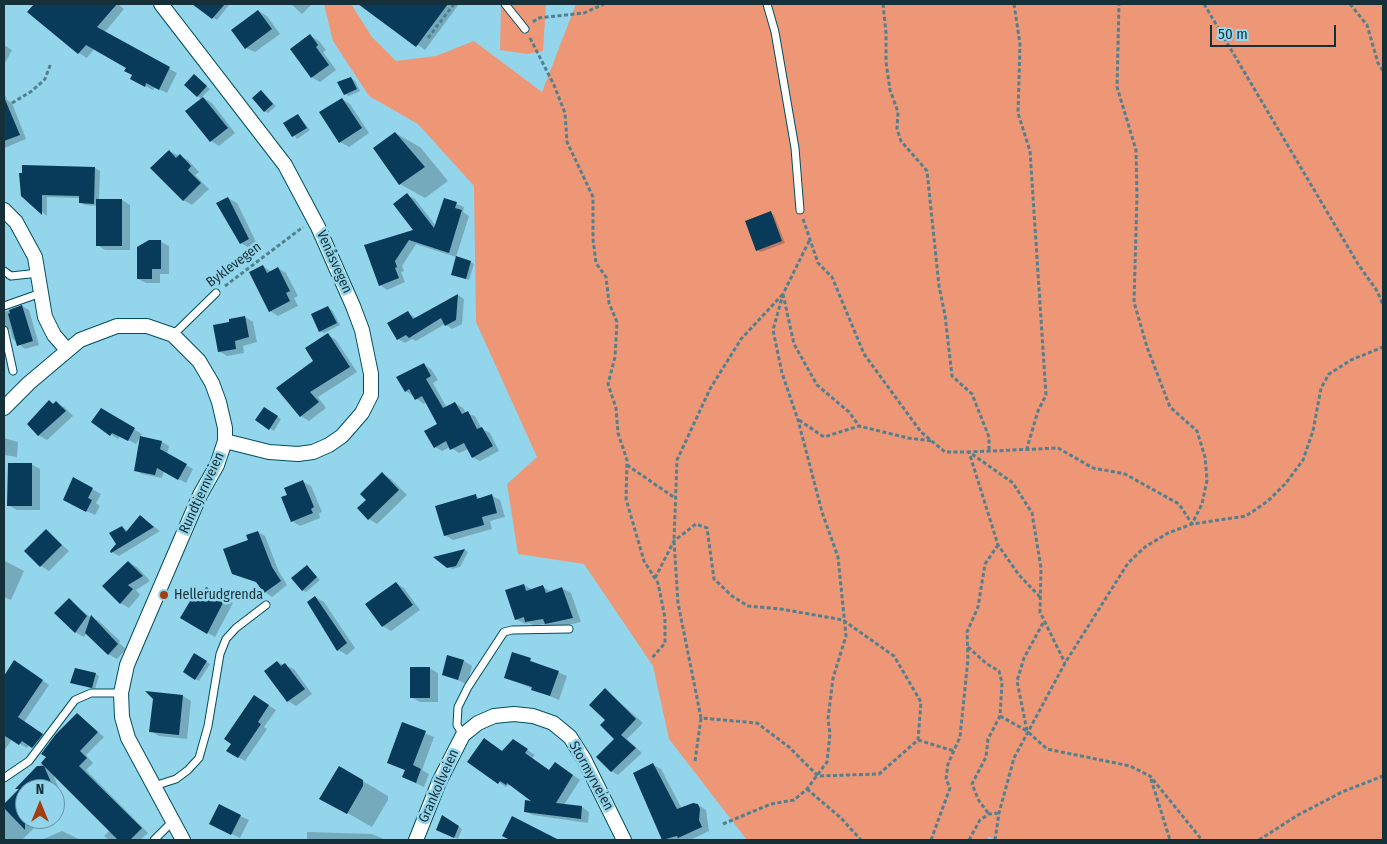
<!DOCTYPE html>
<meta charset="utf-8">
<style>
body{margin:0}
#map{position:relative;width:1387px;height:844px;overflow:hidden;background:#93d5eb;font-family:"Fira Sans Condensed",sans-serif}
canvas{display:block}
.frame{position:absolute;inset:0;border:5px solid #153039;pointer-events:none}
.north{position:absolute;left:15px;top:779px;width:50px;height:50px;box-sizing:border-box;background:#93d5eb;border:1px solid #6193a4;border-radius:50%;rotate:0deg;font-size:14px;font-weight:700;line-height:20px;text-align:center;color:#153039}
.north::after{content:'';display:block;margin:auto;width:18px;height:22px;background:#a33e11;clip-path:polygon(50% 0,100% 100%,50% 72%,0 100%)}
.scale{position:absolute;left:1210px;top:25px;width:126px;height:22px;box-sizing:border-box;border:2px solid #153039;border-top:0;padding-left:6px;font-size:15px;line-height:18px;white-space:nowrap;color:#153039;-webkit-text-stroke:4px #93d5eb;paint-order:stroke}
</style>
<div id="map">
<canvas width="1387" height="844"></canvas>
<div class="frame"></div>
<div class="north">N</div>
<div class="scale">50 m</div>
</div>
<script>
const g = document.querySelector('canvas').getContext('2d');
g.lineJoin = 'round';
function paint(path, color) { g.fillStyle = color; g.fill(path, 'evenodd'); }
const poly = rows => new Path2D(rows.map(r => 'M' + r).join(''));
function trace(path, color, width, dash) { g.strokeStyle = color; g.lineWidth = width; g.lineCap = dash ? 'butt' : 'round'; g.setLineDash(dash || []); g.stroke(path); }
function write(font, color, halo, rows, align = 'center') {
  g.font = font + ' "Fira Sans Condensed",sans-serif'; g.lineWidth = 5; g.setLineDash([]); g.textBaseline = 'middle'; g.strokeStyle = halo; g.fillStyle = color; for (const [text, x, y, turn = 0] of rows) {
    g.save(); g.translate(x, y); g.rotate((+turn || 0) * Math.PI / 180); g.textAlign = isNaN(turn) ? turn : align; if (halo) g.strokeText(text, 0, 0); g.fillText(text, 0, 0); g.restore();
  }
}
paint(poly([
 [324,4,351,4,372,37,396,61,436,56,474,41,542,92,576,4,1383,4,1383,840,996,840,989,837,986,840,747,840,669,739,653,666,584,564,518,554,507,484,537,457,476,322,474,186,418,124,369,96,333,41],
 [501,4,546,4,543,51,527,54,500,50]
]), '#ee9777');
paint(poly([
 [36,4,118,4,124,9,104,33,177,73,167,93,155,87,153,90,139,83,127,68,94,49,87,58,79,53,29,12],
 [202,4,227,4,229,5,217,20,199,8],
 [291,4,312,4,302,14],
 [372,4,459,4,425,50,368,9],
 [258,11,267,16,280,34,255,52,246,48],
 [311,36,319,41,326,50,323,52,336,70,320,82,311,77],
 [4,45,12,50,4,65],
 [198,78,210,89,202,97,212,103,235,133,219,146,211,141,202,99,197,96],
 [351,78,355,81,360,91,349,96,345,94],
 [4,92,7,100,12,103,26,139,4,148],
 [262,92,276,106,268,113,264,111],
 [342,99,350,104,369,133,349,147,340,142],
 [298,115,310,130,297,139,285,123],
 [395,133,420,147,448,181,425,198,400,184],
 [169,151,188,160,199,172,195,175,209,189,192,205,183,200],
 [95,168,100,171,99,200,122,200,130,205,130,250,105,250,97,245,97,206,85,205,80,202,80,198,47,197,47,216,22,196],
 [407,195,415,199,436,226,445,199,464,207,463,212,469,216,456,257,416,244,402,266,404,271,401,272,405,282,387,290,380,285,365,246,415,230],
 [228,198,237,203,257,244,249,248,241,243],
 [770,213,774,215,785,243,761,252,757,250],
 [161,242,169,246,169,274,160,274,160,283,146,283,138,279],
 [471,262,474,264,469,280,452,274],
 [262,266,272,272,278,268,286,273,298,296,294,298,298,306,278,316,270,311],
 [458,295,464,299,462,324,452,329,445,324,416,341,412,339,405,343,398,339,389,324,408,313,416,318],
 [22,306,29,310,39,345,25,349,12,338,10,329,6,330,7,345,4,347,4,312],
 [328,308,332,310,340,325,324,333,320,331],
 [245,317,253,322,257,342,243,346,244,353,227,356,219,351],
 [328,335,336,340,357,372,318,397,326,408,309,421,301,416,278,389,314,361],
 [424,365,431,369,438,380,433,383,447,408,455,403,463,408,466,413,475,416,482,429,490,433,499,451,480,461,472,457,468,449,459,453,450,447,442,451,435,447,438,425,426,402,424,404,406,391],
 [50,402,64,407,73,416,47,440,38,435],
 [264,409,281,419,274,431,257,420],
 [101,410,142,434,136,444,120,436,118,439,92,422],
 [4,438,18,442,17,457,4,455],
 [162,442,169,446,167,454,193,469,186,483,164,471,162,478,142,474,135,470],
 [31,464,40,469,40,510,17,510,8,505],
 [383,474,391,479,407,495,377,524,369,519,367,500],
 [303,482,311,486,322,512,319,513,320,518,300,526,292,521,288,496],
 [92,489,101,494,96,503,100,506,95,515,72,504],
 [475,496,481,499,492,496,500,500,505,517,490,521,492,529,453,540,445,535],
 [140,517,160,531,119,556,112,552,117,544,122,527,128,531],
 [46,531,69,551,49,571,41,566],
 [258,532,265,536,279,572,287,585,272,597,265,592,258,583,233,573,250,541],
 [465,550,468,552,460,567,452,569,436,558],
 [5,561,24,571,11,600,4,597],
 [128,562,137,567,150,581,136,590,140,595,129,608,120,603],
 [307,566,320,580,306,592,302,590],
 [396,583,404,588,420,610,391,631,383,626],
 [524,585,533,590,543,587,552,592,562,588,571,593,581,622,554,628,543,624,535,626,529,623,525,624,516,619],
 [206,589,233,603,215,637,182,618],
 [315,597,324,602,355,648,347,655,338,650],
 [69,600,91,618,99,621,120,641,119,643,126,649,117,659,108,654,86,633,84,637,75,632],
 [513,653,567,676,559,700,505,677],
 [195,655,210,664,199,681,184,672],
 [464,661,472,666,467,684,443,674],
 [15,662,49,685,24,722,49,739,40,751,29,744,27,748,12,739,4,751,4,678],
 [277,662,294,669,312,694,296,706,288,701],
 [429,668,438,673,438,702,420,702,411,697],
 [96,674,99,676,95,689,75,684],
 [606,690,643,723,627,739,642,753,618,775,611,771,616,739,606,720],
 [183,696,191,701,187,739,159,736,151,731],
 [262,701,276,710,264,727,267,729,245,761,238,757],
 [77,714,104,737,86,755,93,763,86,770,148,833,140,840,109,840,104,836,110,830,52,772,62,796,55,803,55,789,25,789,25,819,43,819,22,840,4,840,4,804,48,757],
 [403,724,434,737,422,770,429,774,424,787,403,777,406,771,388,762],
 [520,745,535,755,532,758,550,771,563,768,580,780,564,805,582,807,589,812,588,823,533,815,525,811,536,802,515,787,508,785,506,787,469,762],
 [653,765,661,769,682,809,698,805,706,810,709,831,690,840,664,840,635,774],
 [339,767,388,796,388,800,372,827,321,798],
 [240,816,249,820,240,838,219,828],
 [443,817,462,829,458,839,441,832],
 [62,831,81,840,41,840],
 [307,832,372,834,386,840,307,840]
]), '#0003');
paint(poly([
 [34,4,117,4,97,27,170,67,159,90,146,83,145,87,130,79,132,75,124,71,126,68,86,45,78,54,27,12],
 [192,4,225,4,212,19],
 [358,4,448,4,416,47],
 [258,10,272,29,245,49,231,30],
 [310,34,318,45,316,47,329,65,311,78,290,49],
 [194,74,207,86,197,97,184,85],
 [351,77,357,89,344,95,337,82],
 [261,90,273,104,264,112,252,98],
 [4,97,20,135,4,141],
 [203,97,228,128,210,142,185,111],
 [342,98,362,128,339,143,319,112],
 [298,114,307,128,292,137,283,123],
 [395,132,425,167,399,185,373,148],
 [169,150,176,158,180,154,191,166,188,170,201,183,183,201,150,168],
 [22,165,95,167,94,204,79,203,79,196,42,195,42,215,21,196,19,173,22,173],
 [407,193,434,228,444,198,457,202,455,208,462,210,449,253,409,240,395,261,397,267,395,268,399,278,379,286,364,245,413,230,393,204],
 [228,197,249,239,240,244,216,203],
 [96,199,122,199,122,246,96,246],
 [771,211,782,241,756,251,745,221],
 [149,240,161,240,161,269,152,269,152,279,137,279,137,247],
 [456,256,471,261,466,279,451,275],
 [263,265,267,273,278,267,290,291,286,293,290,301,269,312,249,272],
 [458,294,456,320,445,326,441,318,409,338,406,335,397,340,387,323,408,311,413,319],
 [22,305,33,341,17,346,8,314,10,313,9,310],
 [328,306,337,323,319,332,311,314],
 [245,316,249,337,235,341,236,349,218,352,213,325,229,322,229,319],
 [328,333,350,367,310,392,319,402,300,417,276,388,313,361,305,348],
 [424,363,431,376,426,379,443,408,455,402,462,414,468,411,477,429,482,427,493,446,472,458,464,443,450,450,446,441,434,448,424,431,437,424,422,396,415,400,409,389,405,392,396,377],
 [49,400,53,404,56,401,66,411,38,436,27,424],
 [264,407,278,416,269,430,255,420],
 [101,408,135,428,128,441,112,433,110,436,91,422],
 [140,436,162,441,160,449,187,464,178,480,157,468,155,475,134,471],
 [8,463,32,463,32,506,7,506],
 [382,472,399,490,368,520,357,508,366,500,360,494],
 [73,477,93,488,88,498,92,500,86,512,63,500],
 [303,480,314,507,311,509,313,513,291,522,281,497,287,495,284,488],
 [476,494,477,499,492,494,497,513,482,517,484,525,444,536,435,506],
 [140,515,154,527,111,553,110,551,116,544,109,533,122,526,126,532],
 [46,529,62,545,40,567,24,551],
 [258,531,272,567,281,581,264,593,256,582,232,574,223,549,248,540,246,535],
 [465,549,456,566,447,568,433,557],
 [128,561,143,576,128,585,133,589,120,604,102,586],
 [307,565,317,577,302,591,291,578],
 [396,582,413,605,382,627,365,604],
 [524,584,526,591,543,585,546,593,562,587,573,618,545,624,543,619,525,622,524,617,515,620,505,590],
 [206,587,226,597,207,634,180,618,196,591,202,594],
 [315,596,347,643,337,651,307,602],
 [69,598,87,616,75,633,54,613],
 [91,615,118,644,108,655,85,633],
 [512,652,531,658,530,661,559,671,550,696,531,690,532,687,504,678],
 [194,653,207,661,195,680,183,672],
 [447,655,464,660,458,680,442,675],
 [14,660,43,680,18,717,43,734,32,748,22,741,19,745,5,736,4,738,4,676],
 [277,661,281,666,285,663,305,689,287,702,264,671],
 [410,667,430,667,430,698,410,698],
 [75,668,96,673,92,688,70,683],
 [605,688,636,719,621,735,636,748,611,772,596,757,614,739,600,725,605,720,589,705],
 [145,691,183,695,179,735,149,732,153,699],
 [254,695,269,705,258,722,261,724,238,758,226,751,231,744,224,739],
 [77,713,98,732,80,751,87,758,79,766,142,828,130,840,118,840,44,766,54,789,25,789,25,830,4,808,4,804,19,789,15,789,37,766,44,766,41,763,46,757,41,754,56,734],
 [402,722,426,731,413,765,421,769,416,783,402,777,405,770,387,763],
 [484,738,502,751,513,739,528,749,525,753,549,770,555,762,573,775,556,803,582,806,581,819,524,812,525,800,531,801,507,783,506,785,500,781,498,784,467,762],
 [653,763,677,809,693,803,698,804,700,809,699,820,702,827,678,838,677,836,662,840,633,773],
 [339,766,363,780,363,786,347,814,319,799],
 [219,804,241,815,231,835,209,824],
 [442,815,459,826,454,838,436,830],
 [512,816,559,840,510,840,502,836]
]), '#083b59');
const lane = poly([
 [505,4,525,29],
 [767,4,775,32,795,148,800,210],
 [4,271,11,276,39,273],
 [4,306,41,293],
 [4,330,13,371],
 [173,335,216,293],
 [463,735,457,725,458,707,468,687,504,632,512,630,569,629],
 [4,778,29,761,75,700,91,693,121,693],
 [154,786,176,779,188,770,199,758,208,726,220,654,226,639,236,628,266,605],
 [154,840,173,821]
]);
const street = poly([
 [161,4,285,165,318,227,353,306,362,330,371,374,371,395,362,413,342,436,329,445,313,452,298,454,269,452,225,441],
 [4,210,16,222,35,257,45,317,54,335,67,350],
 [4,408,29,383,80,340,117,326,147,326,173,335,199,361,212,383,219,402,225,428,225,441,217,465,200,495,127,665,121,693,122,717,128,738,183,840],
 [416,840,439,782,463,735,478,723,494,716,514,714,533,716,553,723,570,737,584,759,624,840]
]);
trace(lane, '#004e60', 9);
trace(street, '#004e60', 16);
trace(poly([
 [883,4,886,33,886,62,890,90,898,112,897,129,901,141,927,171,939,286,945,315,952,376,972,394,989,437,989,451],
 [1014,4,1020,44,1018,113,1030,151,1046,395,1038,411,1027,448],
 [1204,4,1358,264,1377,291,1383,305],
 [1350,4,1367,25,1378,63,1383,71],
 [533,22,538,18,584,13,604,4],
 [428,38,454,4],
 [530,38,554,85,565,113,567,142,593,197,593,239,596,263,606,277,609,303,617,322,615,357,608,384,616,408,618,433,627,460,626,499,644,561,658,583,665,618,665,643,652,658],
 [12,103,32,91,45,79,51,63],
 [803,219,818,263,832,277,864,354,921,432,945,452,969,452,1013,483,1032,513,1041,568,1040,612,1065,663],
 [225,286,303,227],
 [783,294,794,344,817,385,849,412,859,426],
 [799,420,824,437,859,426,908,438,932,441],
 [627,465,675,498],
 [655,578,674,541,696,524,707,528,714,579,732,596,748,606,781,609,843,620,894,656,921,702,918,740,879,774,818,776,789,747,757,723,701,718,678,603,674,541,677,460,710,389,741,339,783,294],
 [1040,597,1019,575,998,545,969,452,1058,448,1093,468,1125,474,1179,504,1192,524,1202,504,1207,480,1205,457,1197,431,1170,407,1147,347,1134,302,1137,195,1136,150,1117,87,1119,4],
 [1043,623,1024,658,1017,681,1027,731,1047,749,1130,766,1150,776,1202,840],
 [968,647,987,664,999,671,1002,683,1000,716,988,739,986,757,972,784,979,801,989,814],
 [1000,716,1027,731],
 [918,740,954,751],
 [695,761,701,718],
 [1151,779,1170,840],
 [807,789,841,818,861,840],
 [723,824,771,804,794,800,807,789,827,762,830,734,828,719,833,678,846,636,838,557,822,512,798,420,782,373,773,330,783,294,810,239],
 [931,840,950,788,946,779,948,764,960,737,968,659,967,632,978,607,985,564,998,545],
 [969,840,980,820,989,814,999,813],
 [995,840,999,813,1014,758,1065,663,1128,563,1145,547,1168,533,1192,524,1246,516,1268,501,1286,483,1303,460,1313,431,1321,388,1329,374,1351,360,1383,347],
 [1259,840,1298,815,1342,792,1383,776]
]), '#52808f', 3, [4, 2.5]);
trace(lane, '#fff', 7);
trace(street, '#fff', 14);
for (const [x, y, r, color] of [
 [164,595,5,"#a33e11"]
]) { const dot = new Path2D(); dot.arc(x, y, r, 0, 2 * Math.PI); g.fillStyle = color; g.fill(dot); trace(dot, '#93d5eb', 2); }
write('14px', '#153039', '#93d5eb', [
 ["Venåsvegen",334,262,66],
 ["Byklevegen",234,265,-37],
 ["Rundtjernveien",202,493,-65],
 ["Stormyrveien",591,776,61],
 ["Grankollveien",439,786,-66]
]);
write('14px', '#153039', '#93d5eb', [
 ["Hellerudgrenda",174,595]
], 'left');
</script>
